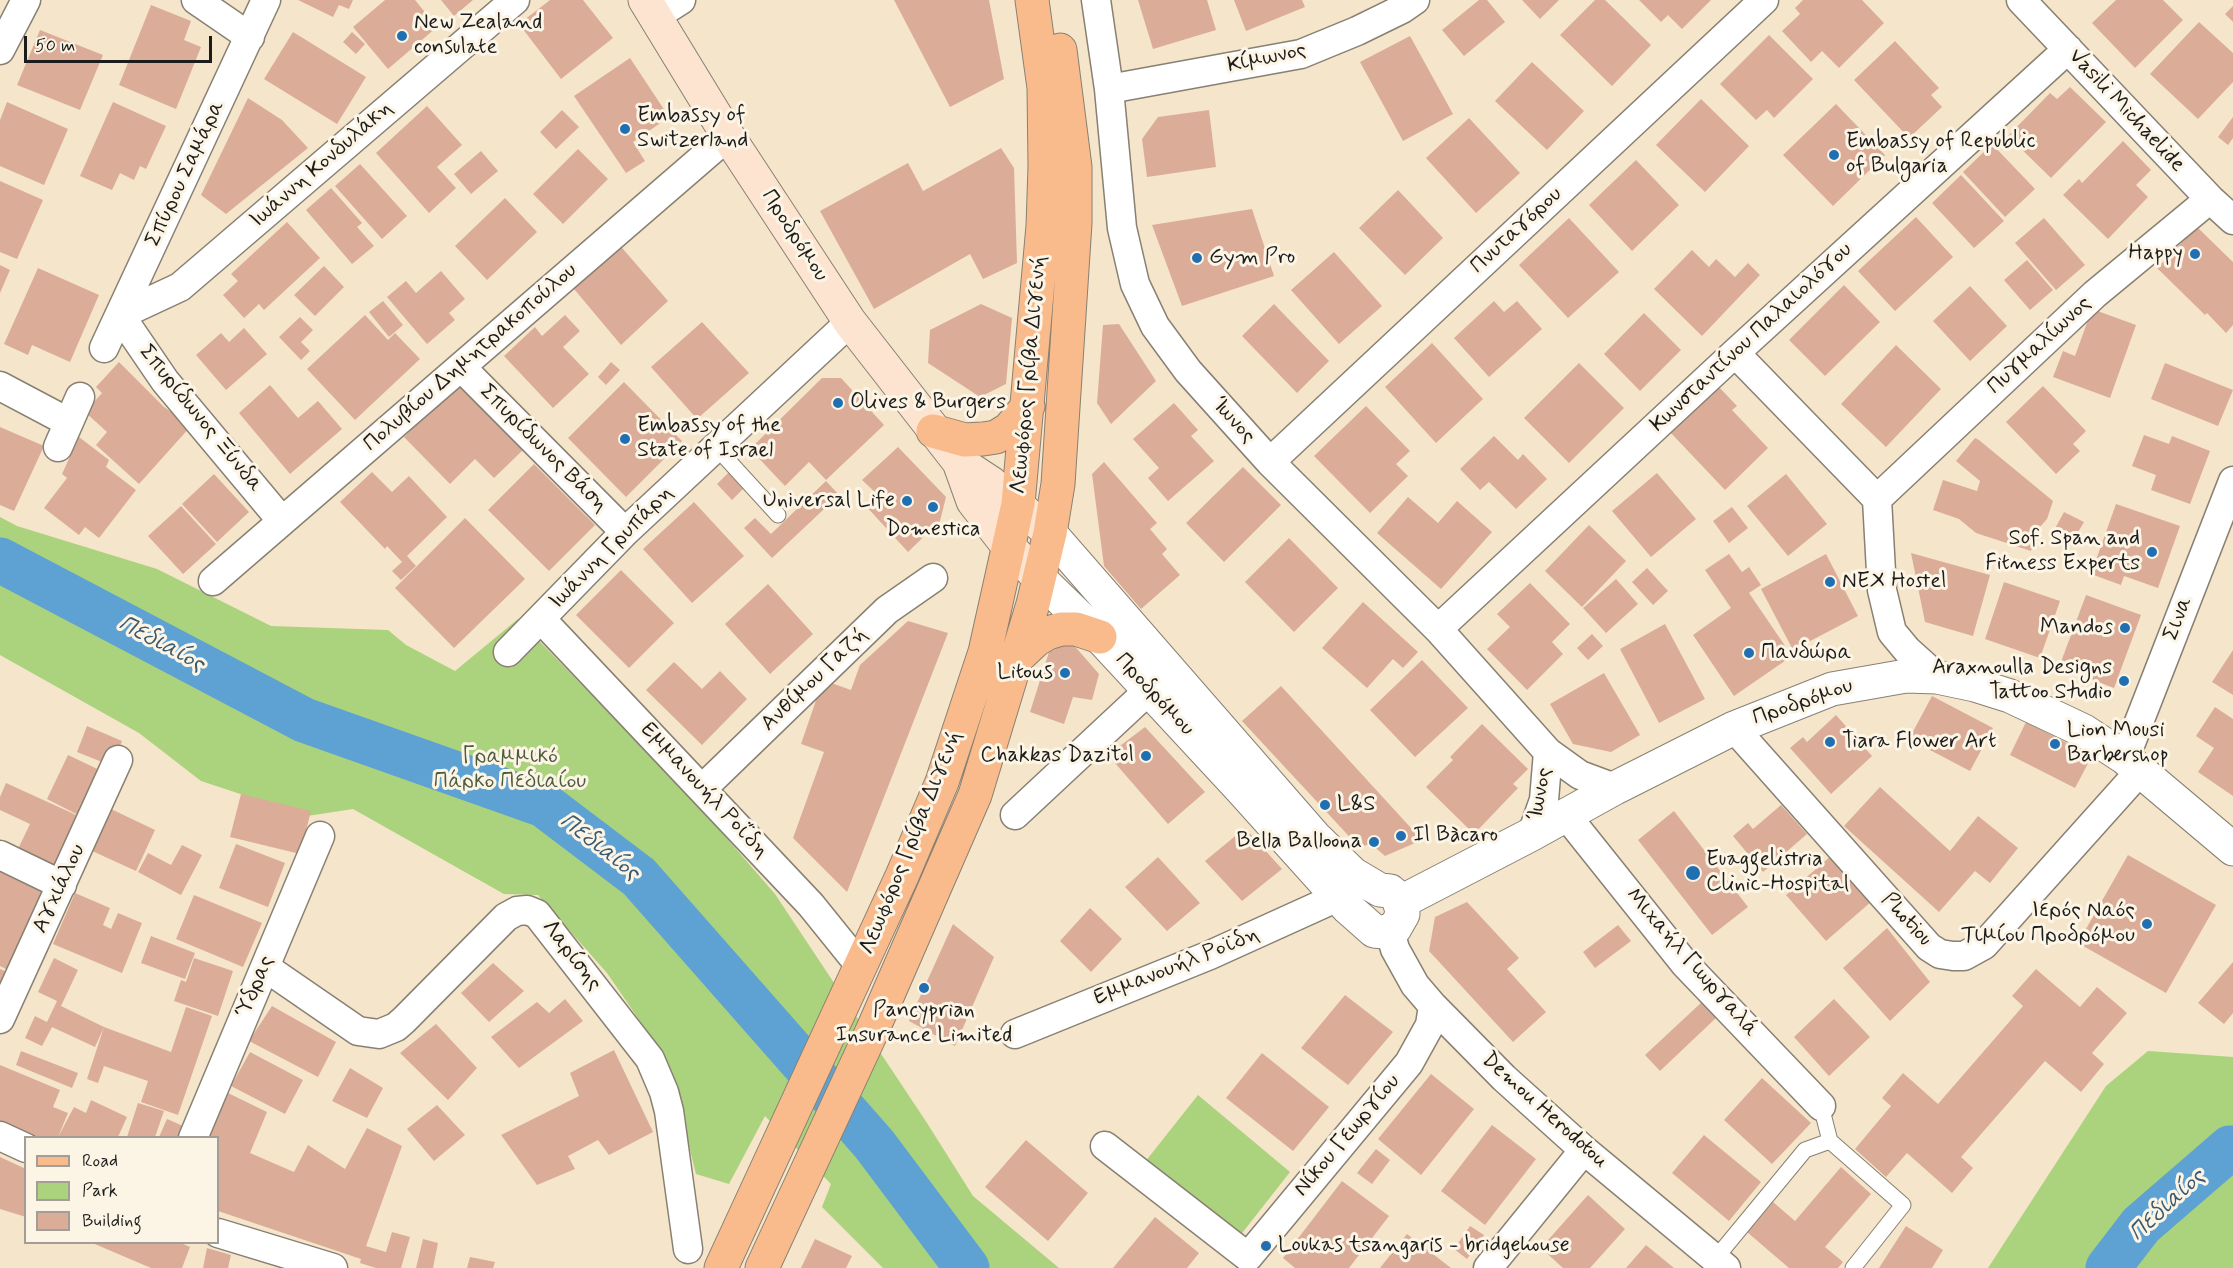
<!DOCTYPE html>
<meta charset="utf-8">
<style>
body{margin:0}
#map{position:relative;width:2233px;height:1268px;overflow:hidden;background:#f5e5ca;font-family:Mynerve,sans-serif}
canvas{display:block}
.legend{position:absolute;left:24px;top:1136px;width:195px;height:108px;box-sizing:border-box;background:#fcf5e5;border:2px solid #a29e95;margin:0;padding:8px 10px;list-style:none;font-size:18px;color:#1c1c1c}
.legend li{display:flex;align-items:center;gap:12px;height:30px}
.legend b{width:30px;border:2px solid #a29e95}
.scale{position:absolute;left:24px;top:36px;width:188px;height:27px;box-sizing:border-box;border:3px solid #1c1c1c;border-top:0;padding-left:8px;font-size:18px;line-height:21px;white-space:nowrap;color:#1c1c1c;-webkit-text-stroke:4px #fcf5e5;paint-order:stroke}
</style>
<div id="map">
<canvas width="2233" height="1268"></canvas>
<ul class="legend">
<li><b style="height:8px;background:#fabb8c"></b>Road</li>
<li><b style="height:16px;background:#abd27d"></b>Park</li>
<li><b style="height:16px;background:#dbad98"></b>Building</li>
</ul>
<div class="scale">50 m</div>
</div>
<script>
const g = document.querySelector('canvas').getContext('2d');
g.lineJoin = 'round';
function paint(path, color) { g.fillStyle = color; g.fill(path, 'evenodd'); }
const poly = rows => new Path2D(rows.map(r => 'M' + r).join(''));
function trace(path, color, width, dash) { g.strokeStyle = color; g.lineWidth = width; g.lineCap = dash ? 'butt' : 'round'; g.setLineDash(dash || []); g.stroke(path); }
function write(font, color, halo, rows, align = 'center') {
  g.font = font + ' Mynerve,sans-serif'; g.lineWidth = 6; g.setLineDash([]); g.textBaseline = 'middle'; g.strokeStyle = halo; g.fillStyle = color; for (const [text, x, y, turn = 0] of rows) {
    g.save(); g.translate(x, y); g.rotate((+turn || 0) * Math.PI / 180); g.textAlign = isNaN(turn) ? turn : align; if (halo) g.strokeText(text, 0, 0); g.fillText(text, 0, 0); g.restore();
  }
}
paint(poly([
 [0,517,17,526,157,569,271,626,388,630,406,645,455,671,518,619,697,804,775,894,927,1123,973,1196,1059,1268,883,1268,822,1207,831,1184,765,1116,729,1184,696,1174,668,1062,607,973,538,895,504,894,353,809,307,816,201,781,139,733,0,655],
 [2148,1051,2233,1057,2233,1268,1988,1268,2106,1086],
 [1198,1095,1290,1172,1239,1237,1145,1162]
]), '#abd27d');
trace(poly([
 [0,560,304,720,544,805,639,877,874,1144,967,1268],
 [2108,1268,2141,1225,2230,1148,2233,1148]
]), '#5ea2d3', 45);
paint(poly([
 [298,0,353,0,349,9,339,5,333,17],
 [385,0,415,0,437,27,388,69,353,27],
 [441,0,473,0,454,16],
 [550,0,583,0,613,38,561,79,519,24],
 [894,0,989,0,1004,79,950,107],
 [1138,0,1207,0,1216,30,1153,49],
 [1234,0,1302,0,1305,7,1246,31],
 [1479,0,1487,0,1505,22,1464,56,1442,30],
 [1522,0,1559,0,1540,19],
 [1595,0,1605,0,1651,45,1612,86,1560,35],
 [1639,0,1711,0,1682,29,1668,15,1661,22],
 [1803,0,1862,0,1884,23,1839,68,1822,51,1811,62,1782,31,1800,14,1795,8],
 [2116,0,2163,0,2183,20,2135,68,2092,23],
 [151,5,191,21,184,40,201,47,176,109,119,85],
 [2233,6,2233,22,2225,14],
 [2199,22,2233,53,2233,82,2198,119,2150,74],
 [40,30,103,55,80,110,17,85],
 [293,32,366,77,337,124,264,79],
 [352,32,365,44,356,54,343,42],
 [1769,35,1813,79,1774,118,1767,110,1756,120,1720,84],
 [1410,36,1453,114,1403,141,1360,62],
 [1895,41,1939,88,1931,95,1942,107,1909,138,1854,80],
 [630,58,669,117,633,142,645,161,626,173,574,96],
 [1532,62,1584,111,1547,150,1495,101],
 [2070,87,2106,122,2051,178,2008,136,2050,93,2057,99],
 [248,98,282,120,308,148,226,214,201,195],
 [1701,99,1749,146,1705,192,1656,145],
 [7,102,68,129,44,185,0,166,0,120],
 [113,102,166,126,146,169,140,166,134,180,120,173,112,190,80,176],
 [1836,104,1885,155,1833,206,1783,155],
 [427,106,462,145,437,167,456,188,429,213,376,153],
 [562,110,579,127,556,149,540,132],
 [1209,110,1216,167,1147,177,1142,139,1158,117],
 [2233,117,2233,138,2228,145,2218,137],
 [1469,118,1520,173,1476,213,1426,158],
 [2123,141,2151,170,2136,185,2148,197,2108,239,2063,195,2079,179,2082,183],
 [1992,144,2035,189,2005,217,1963,172],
 [1001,148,1014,168,1017,263,983,279,970,254,874,309,820,211,908,163,923,191],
 [578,149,608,179,563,224,533,194],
 [481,151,498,171,471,194,454,174],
 [1636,160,1679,205,1632,251,1589,205],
 [360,164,407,216,382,239,335,186],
 [1961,175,2004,221,1974,248,1932,203],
 [0,181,43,200,17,259,0,252],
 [331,188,362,223,357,227,374,246,352,264,306,210],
 [1398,190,1443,238,1405,275,1359,228],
 [505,198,537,232,487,280,455,246],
 [1252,209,1274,276,1182,306,1152,225],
 [1916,217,1953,257,1895,311,1858,271],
 [1569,218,1619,272,1568,318,1519,265],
 [2044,218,2085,265,2056,290,2015,243],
 [287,222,320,258,264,310,259,304,244,318,223,295,238,281,231,274],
 [2197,227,2233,262,2233,325,2226,333,2207,313,2205,315,2157,268],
 [617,242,668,301,621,345,569,283],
 [1692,250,1709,267,1716,259,1735,277,1748,263,1760,275,1702,336,1654,289],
 [1334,252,1382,306,1339,344,1291,290],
 [2027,260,2053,290,2030,310,2004,280],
 [0,265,10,270,0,293],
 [324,266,344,287,315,316,294,295],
 [38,268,99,295,70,362,32,345,28,355,4,344],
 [441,271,465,299,449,313,455,320,427,344,387,297,406,281,416,293],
 [1844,285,1880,322,1825,376,1789,340],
 [1970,286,2007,326,1970,361,1933,321],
 [383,301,403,325,389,337,369,312],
 [1494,301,1504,312,1517,301,1542,329,1489,377,1454,338],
 [981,304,1012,318,1006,384,980,397,928,363,930,330],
 [1274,304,1329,361,1297,393,1242,336],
 [2092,309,2136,325,2110,398,2053,377,2063,351,2075,356],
 [1644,313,1681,350,1640,391,1604,354],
 [365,315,388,340,395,333,420,359,355,420,307,369],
 [565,315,580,331,563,347,589,374,553,408,504,356,535,327,542,336],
 [300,317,313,330,301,342,310,351,301,360,279,337],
 [702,322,749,373,697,419,651,367],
 [1119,324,1156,381,1111,424,1097,403,1103,325],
 [244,328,267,354,226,390,196,355,221,333,229,342],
 [1432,343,1483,399,1436,443,1385,387],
 [1896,345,1941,389,1886,447,1841,404],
 [119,362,164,407,191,426,139,484,96,445,107,432,85,412,102,393,96,387],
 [611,362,620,370,606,385,598,377],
 [1579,363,1624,408,1569,463,1524,418],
 [2165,363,2233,390,2218,426,2151,399],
 [822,378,841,378,884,425,826,480,809,462,785,486,750,449],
 [624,382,682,441,626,497,568,438],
 [459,383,524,449,494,478,475,459,450,484,404,437],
 [270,385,298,418,318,401,342,429,290,474,239,413],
 [1718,386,1737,406,1732,410,1768,448,1725,490,1670,432],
 [2043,386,2086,431,2073,444,2080,451,2056,474,2006,422],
 [1174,403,1198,430,1191,436,1214,461,1168,501,1148,478,1159,468,1133,439],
 [1366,406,1410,451,1396,464,1408,476,1370,513,1314,456],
 [0,427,44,446,14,511,0,505],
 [2144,435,2169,444,2172,436,2210,451,2190,504,2151,490,2156,475,2132,466],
 [1494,436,1518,460,1523,454,1547,479,1516,509,1489,482,1480,490,1460,469],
 [79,437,109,460,106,467,136,490,99,538,85,527,79,535,44,508,67,478,62,474],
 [1975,438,1979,440,2053,501,2047,519,2039,528,2031,551,1976,533,1959,519,1933,510,1943,480,1977,491,1980,481,1956,461],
 [898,447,946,497,940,521,908,552,865,505,877,494,862,480],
 [1104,462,1157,523,1150,529,1167,549,1162,554,1180,575,1141,609,1104,566,1092,474],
 [534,464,595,525,549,571,488,510],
 [1243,467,1281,505,1224,562,1186,523],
 [730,471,745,487,732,500,717,484],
 [372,472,392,492,409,476,447,517,407,556,416,566,401,580,392,571,402,562,387,546,385,549,340,502],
 [1657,473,1696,519,1651,557,1612,511],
 [214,474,249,512,217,542,182,504],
 [1786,474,1827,524,1788,556,1747,506],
 [826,481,839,495,772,558,744,528,755,518,771,534],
 [1408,497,1438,523,1457,501,1492,532,1441,589,1377,533],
 [694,502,744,556,692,603,643,549],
 [2116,504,2180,526,2158,588,2124,576,2121,585,2091,574],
 [181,506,216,544,183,574,148,536],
 [1732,507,1748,528,1729,543,1713,521],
 [2064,512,2084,522,2071,544,2052,534],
 [465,518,525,579,454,648,395,588],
 [1589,525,1626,561,1582,607,1545,571],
 [1289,538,1338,588,1294,632,1245,582],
 [1911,553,1990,575,1973,636,1925,622],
 [1729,554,1742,572,1749,567,1761,585,1749,593,1792,656,1734,696,1693,635,1731,608,1705,570],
 [1826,554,1858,616,1793,650,1761,589],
 [1647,568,1668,591,1653,605,1632,582],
 [621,570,674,623,629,668,576,615],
 [1616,579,1638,604,1606,633,1583,608],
 [2004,582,2060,601,2040,658,1985,639],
 [1530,583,1570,624,1552,642,1563,654,1527,690,1487,649,1510,627,1497,614],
 [768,584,813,634,770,674,725,624],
 [2086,595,2141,615,2114,688,2059,667],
 [1363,602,1418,652,1403,668,1393,659,1367,688,1322,648],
 [908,621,948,633,847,892,793,838,824,752,801,744,823,680,851,690,860,665],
 [1665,624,1705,699,1659,723,1620,649],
 [1592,634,1603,646,1588,660,1577,648],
 [1071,642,1099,674,1092,700,1073,697,1064,724,1030,712,1049,652],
 [2233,650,2233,695,2212,682],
 [1422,660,1468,708,1415,757,1370,710],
 [674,662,702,689,720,671,747,699,702,745,646,690],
 [1604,673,1640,735,1611,752,1573,744,1550,704],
 [1281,686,1422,840,1385,856,1371,844,1359,847,1242,721],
 [1932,696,1993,728,1970,771,1909,739],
 [2215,707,2233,719,2233,796,2198,772,2214,748,2196,736],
 [1836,715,1872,756,1831,794,1790,748,1803,737,1807,742],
 [2026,722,2092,756,2075,788,2010,755],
 [1482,724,1528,769,1513,784,1518,788,1474,834,1426,787,1453,760,1450,757],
 [87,726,122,741,112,766,77,752],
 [1145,727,1205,792,1168,824,1108,755],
 [68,755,108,774,86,819,47,799],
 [6,783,85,819,61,873,16,853,30,824,0,810,0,797],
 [1880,787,1950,851,1978,816,2018,848,1990,883,1975,871,1939,912,1844,826],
 [241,794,311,811,300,854,230,837],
 [1781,805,1807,834,1763,872,1733,836,1748,823,1753,829],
 [109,808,155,830,136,871,90,850],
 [1674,811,1748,907,1712,935,1638,840],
 [1245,828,1282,869,1242,901,1205,861],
 [236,844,285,863,268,907,219,888],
 [182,845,202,855,181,895,138,872,148,853,171,865],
 [1832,855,1872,901,1826,941,1786,895],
 [2128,855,2216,905,2166,993,2078,943],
 [1158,857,1200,903,1167,931,1125,887],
 [0,870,55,883,14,973,0,966],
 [75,893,110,908,103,925,111,929,118,913,142,923,122,973,53,944],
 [194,895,262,923,243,967,176,939],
 [1467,902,1519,958,1507,969,1546,1012,1513,1042,1429,951,1435,917],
 [1090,908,1122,939,1091,972,1060,941],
 [953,924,994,957,955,1046,909,1021],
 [1618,925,1631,941,1595,968,1583,952],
 [1887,928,1930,982,1890,1021,1843,968],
 [151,936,195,953,185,979,141,963],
 [54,958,78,970,61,1006,104,1027,95,1047,52,1027,42,1046,25,1038,35,1016,47,1022,57,1001,38,992],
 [194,958,233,971,218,1016,174,1001,181,980,186,982],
 [2233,962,2233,1013,2224,1024,2198,1003],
 [493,963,524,991,489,1022,461,993],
 [0,969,10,973,0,997],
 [2036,969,2080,1007,2097,987,2127,1013,2092,1053,2104,1064,2081,1092,2045,1061,1961,1157,1973,1168,1952,1193,1907,1153,1886,1177,1855,1149,1891,1106,1882,1098,1903,1073,1938,1104,2023,1006,2012,996],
 [1345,995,1393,1032,1348,1085,1301,1048],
 [565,999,583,1021,519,1068,491,1037,537,1002,549,1013],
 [1834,999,1870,1037,1829,1076,1794,1037],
 [1703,1001,1717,1017,1660,1071,1645,1055],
 [272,1006,336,1042,318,1077,249,1041],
 [186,1007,212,1016,178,1115,141,1102,148,1081,104,1066,98,1083,87,1079,104,1027,171,1052],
 [436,1024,477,1068,448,1100,400,1053],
 [614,1050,653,1132,609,1155,598,1140,568,1156,575,1169,537,1185,501,1135,579,1096,570,1073],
 [21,1051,78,1073,72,1088,16,1065],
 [250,1052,303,1080,285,1114,231,1086],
 [1262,1053,1329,1107,1293,1151,1226,1098],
 [0,1065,60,1090,53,1107,68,1113,58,1137,30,1137,32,1134,0,1121],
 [350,1068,383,1088,367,1118,332,1101],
 [1431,1074,1474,1109,1421,1175,1378,1139],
 [1762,1078,1811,1123,1772,1164,1724,1120],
 [228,1093,267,1112,250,1153,294,1172,308,1145,345,1169,367,1128,402,1146,366,1246,386,1252,392,1232,410,1237,401,1268,376,1268,360,1263,361,1259,218,1211,218,1137,207,1137],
 [91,1100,127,1117,118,1137,58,1137,74,1107,86,1113],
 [138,1103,164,1111,155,1137,127,1137],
 [437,1105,465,1135,434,1161,407,1129],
 [167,1119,190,1129,186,1137,159,1137],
 [1492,1125,1536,1159,1485,1225,1441,1191],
 [1704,1135,1761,1182,1729,1221,1672,1173],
 [1026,1140,1088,1193,1048,1241,985,1187],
 [1376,1149,1390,1160,1372,1184,1357,1173],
 [0,1157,26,1169,26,1217,0,1209],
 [1841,1167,1871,1194,1825,1247,1843,1262,1838,1268,1789,1268,1747,1232,1773,1202,1795,1221],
 [1342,1181,1389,1216,1349,1268,1295,1268,1283,1258],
 [1588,1195,1625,1229,1590,1268,1563,1268,1541,1248],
 [1155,1217,1199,1253,1187,1268,1113,1268],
 [1470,1226,1484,1235,1467,1259,1454,1249],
 [1906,1226,1943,1250,1932,1268,1879,1268],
 [1407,1234,1451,1268,1380,1268],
 [423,1239,438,1243,433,1268,416,1268],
 [815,1239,852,1256,846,1268,801,1268],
 [90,1242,179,1242,190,1247,182,1268,151,1268],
 [1646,1245,1674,1268,1626,1268],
 [207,1248,231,1255,228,1268,203,1268],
 [470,1257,495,1262,493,1268,467,1268]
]), '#dbad98');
const service = poly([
 [715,446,778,515],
 [1821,1106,1830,1141,1903,1205,1853,1268],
 [1715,1259,1805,1150,1830,1141]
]);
const minor = poly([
 [196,0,250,37],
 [1096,0,1109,89,1122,228,1135,284,1155,326,1188,371,1270,462,1438,629,1548,752,1580,775,1615,788],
 [2021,0,2210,199,2233,220],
 [656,16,681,0],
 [0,50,26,0],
 [1109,89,1301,54,1357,31,1402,9,1415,0],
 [120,315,180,287,515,0],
 [120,315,165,381,282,521],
 [104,348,266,0],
 [1735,353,1877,499,1882,590,1892,632,1907,650,1937,677],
 [461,367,625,532],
 [0,386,68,422],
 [58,447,80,397],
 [1270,462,1764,0],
 [1877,499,2095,294,2210,199],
 [213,581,728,136],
 [541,619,811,905,861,967],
 [1438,629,1735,353,2068,49],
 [508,652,625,532,850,322],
 [1734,728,1929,947,1940,954,1953,956,1964,956,1984,945,2140,771],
 [2125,758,2233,481],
 [702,789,887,610,933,578],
 [1015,815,1149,690],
 [1566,815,1685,964,1821,1106],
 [1532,834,1544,800,1548,752],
 [0,855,62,885],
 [1390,931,1395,949,1415,985,1433,1006,1504,1078,1584,1150,1726,1268],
 [265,967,358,1031,379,1034,396,1027,404,1020,506,917,517,911,527,910,537,914,650,1059,664,1092,669,1111,688,1249],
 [0,1019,118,760],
 [1015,1034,1210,955,1338,897],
 [0,1136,26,1148],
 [193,1138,320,836],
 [1105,1146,1248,1257],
 [218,1233,333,1268],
 [1248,1257,1409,1063,1430,1025,1433,1006],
 [1488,1268,1584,1150]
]);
const tertiary = poly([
 [1039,578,1100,637,1241,789,1348,908,1374,931,1384,932,1395,928,1403,914,1398,898,1390,891,1380,890,1353,874,1315,837,1050,533],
 [1401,902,1532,834,1615,788,1734,728,1832,689,1906,676,1937,677,1975,685,2010,696,2084,731,2125,758,2233,849]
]);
const secondary = poly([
 [645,0,728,136,850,322,959,462,991,483,1050,533],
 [959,462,973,501,1008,546,1039,578]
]);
const primary = poly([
 [933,431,965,440,983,439,996,437,1009,429,1028,406],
 [1019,656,1036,640,1048,633,1061,629,1076,629,1100,637],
 [721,1268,902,876,942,782,985,652,1018,504,1043,226,1045,167,1044,88,1032,0],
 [762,1268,873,1029,975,795,1033,604,1050,533,1058,484,1075,223,1075,167,1060,50]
]);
trace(service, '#888073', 17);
trace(minor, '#888073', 31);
trace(tertiary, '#888073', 35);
trace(secondary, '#888073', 35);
trace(primary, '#888073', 35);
trace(service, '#fff', 15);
trace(minor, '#fff', 28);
trace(tertiary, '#fff', 33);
trace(secondary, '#fde4d1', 33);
trace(primary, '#fabb8c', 33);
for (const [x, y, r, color] of [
 [402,36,6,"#1f6fb2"],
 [625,129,6,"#1f6fb2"],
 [1834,155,6,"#1f6fb2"],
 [2195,254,6,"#1f6fb2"],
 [1197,258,6,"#1f6fb2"],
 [838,403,6,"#1f6fb2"],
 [625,439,6,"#1f6fb2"],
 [907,501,6,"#1f6fb2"],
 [933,507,6,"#1f6fb2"],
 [2152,552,6,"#1f6fb2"],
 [1830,582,6,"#1f6fb2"],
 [2125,628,6,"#1f6fb2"],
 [1749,653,6,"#1f6fb2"],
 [1065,673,6,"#1f6fb2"],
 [2124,681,6,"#1f6fb2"],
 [1830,742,6,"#1f6fb2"],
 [2055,744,6,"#1f6fb2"],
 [1146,756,6,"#1f6fb2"],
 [1325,805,6,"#1f6fb2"],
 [1401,836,6,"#1f6fb2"],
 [1374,842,6,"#1f6fb2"],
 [1693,873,8,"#1f6fb2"],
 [2147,924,6,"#1f6fb2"],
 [924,988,6,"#1f6fb2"],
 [1266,1246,6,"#1f6fb2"]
]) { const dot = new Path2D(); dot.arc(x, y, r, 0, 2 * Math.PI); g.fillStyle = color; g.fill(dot); trace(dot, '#fcf5e5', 2); }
write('22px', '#1c1c1c', '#fcf5e5', [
 ["New Zealand",414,23],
 ["consulate",414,48],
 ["Embassy of",637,116],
 ["Switzerland",637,141],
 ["Embassy of Republic",1846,142],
 ["of Bulgaria",1846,167],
 ["Happy",2183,254,"right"],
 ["Gym Pro",1209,258],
 ["Olives & Burgers",850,403],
 ["Embassy of the",637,426],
 ["State of Israel",637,451],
 ["Universal Life",895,501,"right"],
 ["Domestica",933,530,"center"],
 ["Sof. Span and",2140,539,"right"],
 ["Fitness Experts",2140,564,"right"],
 ["NEX Hostel",1842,582],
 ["Mandos",2113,628,"right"],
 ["Πανδώρα",1761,653],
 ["Araxnoulla Designs",2112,668,"right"],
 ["Tattoo Studio",2112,693,"right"],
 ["Litous",1053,673,"right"],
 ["Lion Mousi",2067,731],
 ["Barbershop",2067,756],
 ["Tiara Flower Art",1842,742],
 ["Chakkas Dazitol",1134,756,"right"],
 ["L&S",1337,805],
 ["Il Bàcaro",1413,836],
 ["Bella Balloona",1362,842,"right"],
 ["Euaggelistria",1706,860],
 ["Clinic-Hospital",1706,885],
 ["Ιερός Ναός",2135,911,"right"],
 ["Τιμίου Προδρόμου",2135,936,"right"],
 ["Pancyprian",924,1011,"center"],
 ["Insurance Limited",924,1036,"center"],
 ["Loukas tsangaris - bridgehouse",1278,1246]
], 'left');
write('22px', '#1c1c1c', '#fcf5e5', [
 ["Κίμωνος",1267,59,-12],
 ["Vasili Michaelide",2126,111,47],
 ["Ιωάννη Κονδυλάκη",322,165,-41],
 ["Σπύρου Σαμάρα",186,174,-65],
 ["Πνυταγόρου",1517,231,-43],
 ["Προδρόμου",794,236,57],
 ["Κωνσταντίνου Παλαιολόγου",1752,338,-43],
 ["Πυγμαλίωνος",2040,346,-43],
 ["Πολυβίου Δημητρακοπούλου",471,358,-41],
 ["Λεωφόρος Γρίβα Διγενή",1030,375,-85],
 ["Σπυρίδωνος Ξύνδα",200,419,51],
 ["Ίωνος",1233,421,48],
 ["Σπυρίδωνος Βάση",543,449,45],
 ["Ιωάννη Γρυπάρη",612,548,-45],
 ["Σινα",2179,619,-69],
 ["Ανθίμου Γαζή",815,680,-44],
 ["Προδρόμου",1154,695,47],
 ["Προδρόμου",1803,703,-19],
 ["Εμμανουήλ Ροΐδη",704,791,47],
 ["Ίωνος",1541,794,-79],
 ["Λεωφόρος Γρίβα Διγενή",912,843,-68],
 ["Αγχιάλου",60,889,-65],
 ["Photiou",1906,920,47],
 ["Λαρίσης",571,956,52],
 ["Μιχαήλ Γιωργαλά",1691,963,49],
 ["Εμμανουήλ Ροϊδη",1177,967,-22],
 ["Ύδρας",256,987,-67],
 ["Demou Herodotou",1544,1111,42],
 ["Νίκου Γεωργίου",1348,1136,-50]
]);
write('22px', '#4e5c3e', '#fcf5e5', [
 ["Γραμμικό",510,757],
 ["Πάρκο Πεδιαίου",510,782]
]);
write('italic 24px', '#3a586e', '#fcf5e5', [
 ["Πεδιαίος",161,645,28],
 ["Πεδιαίος",599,848,38],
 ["Πεδιαίος",2168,1206,-43]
]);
</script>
